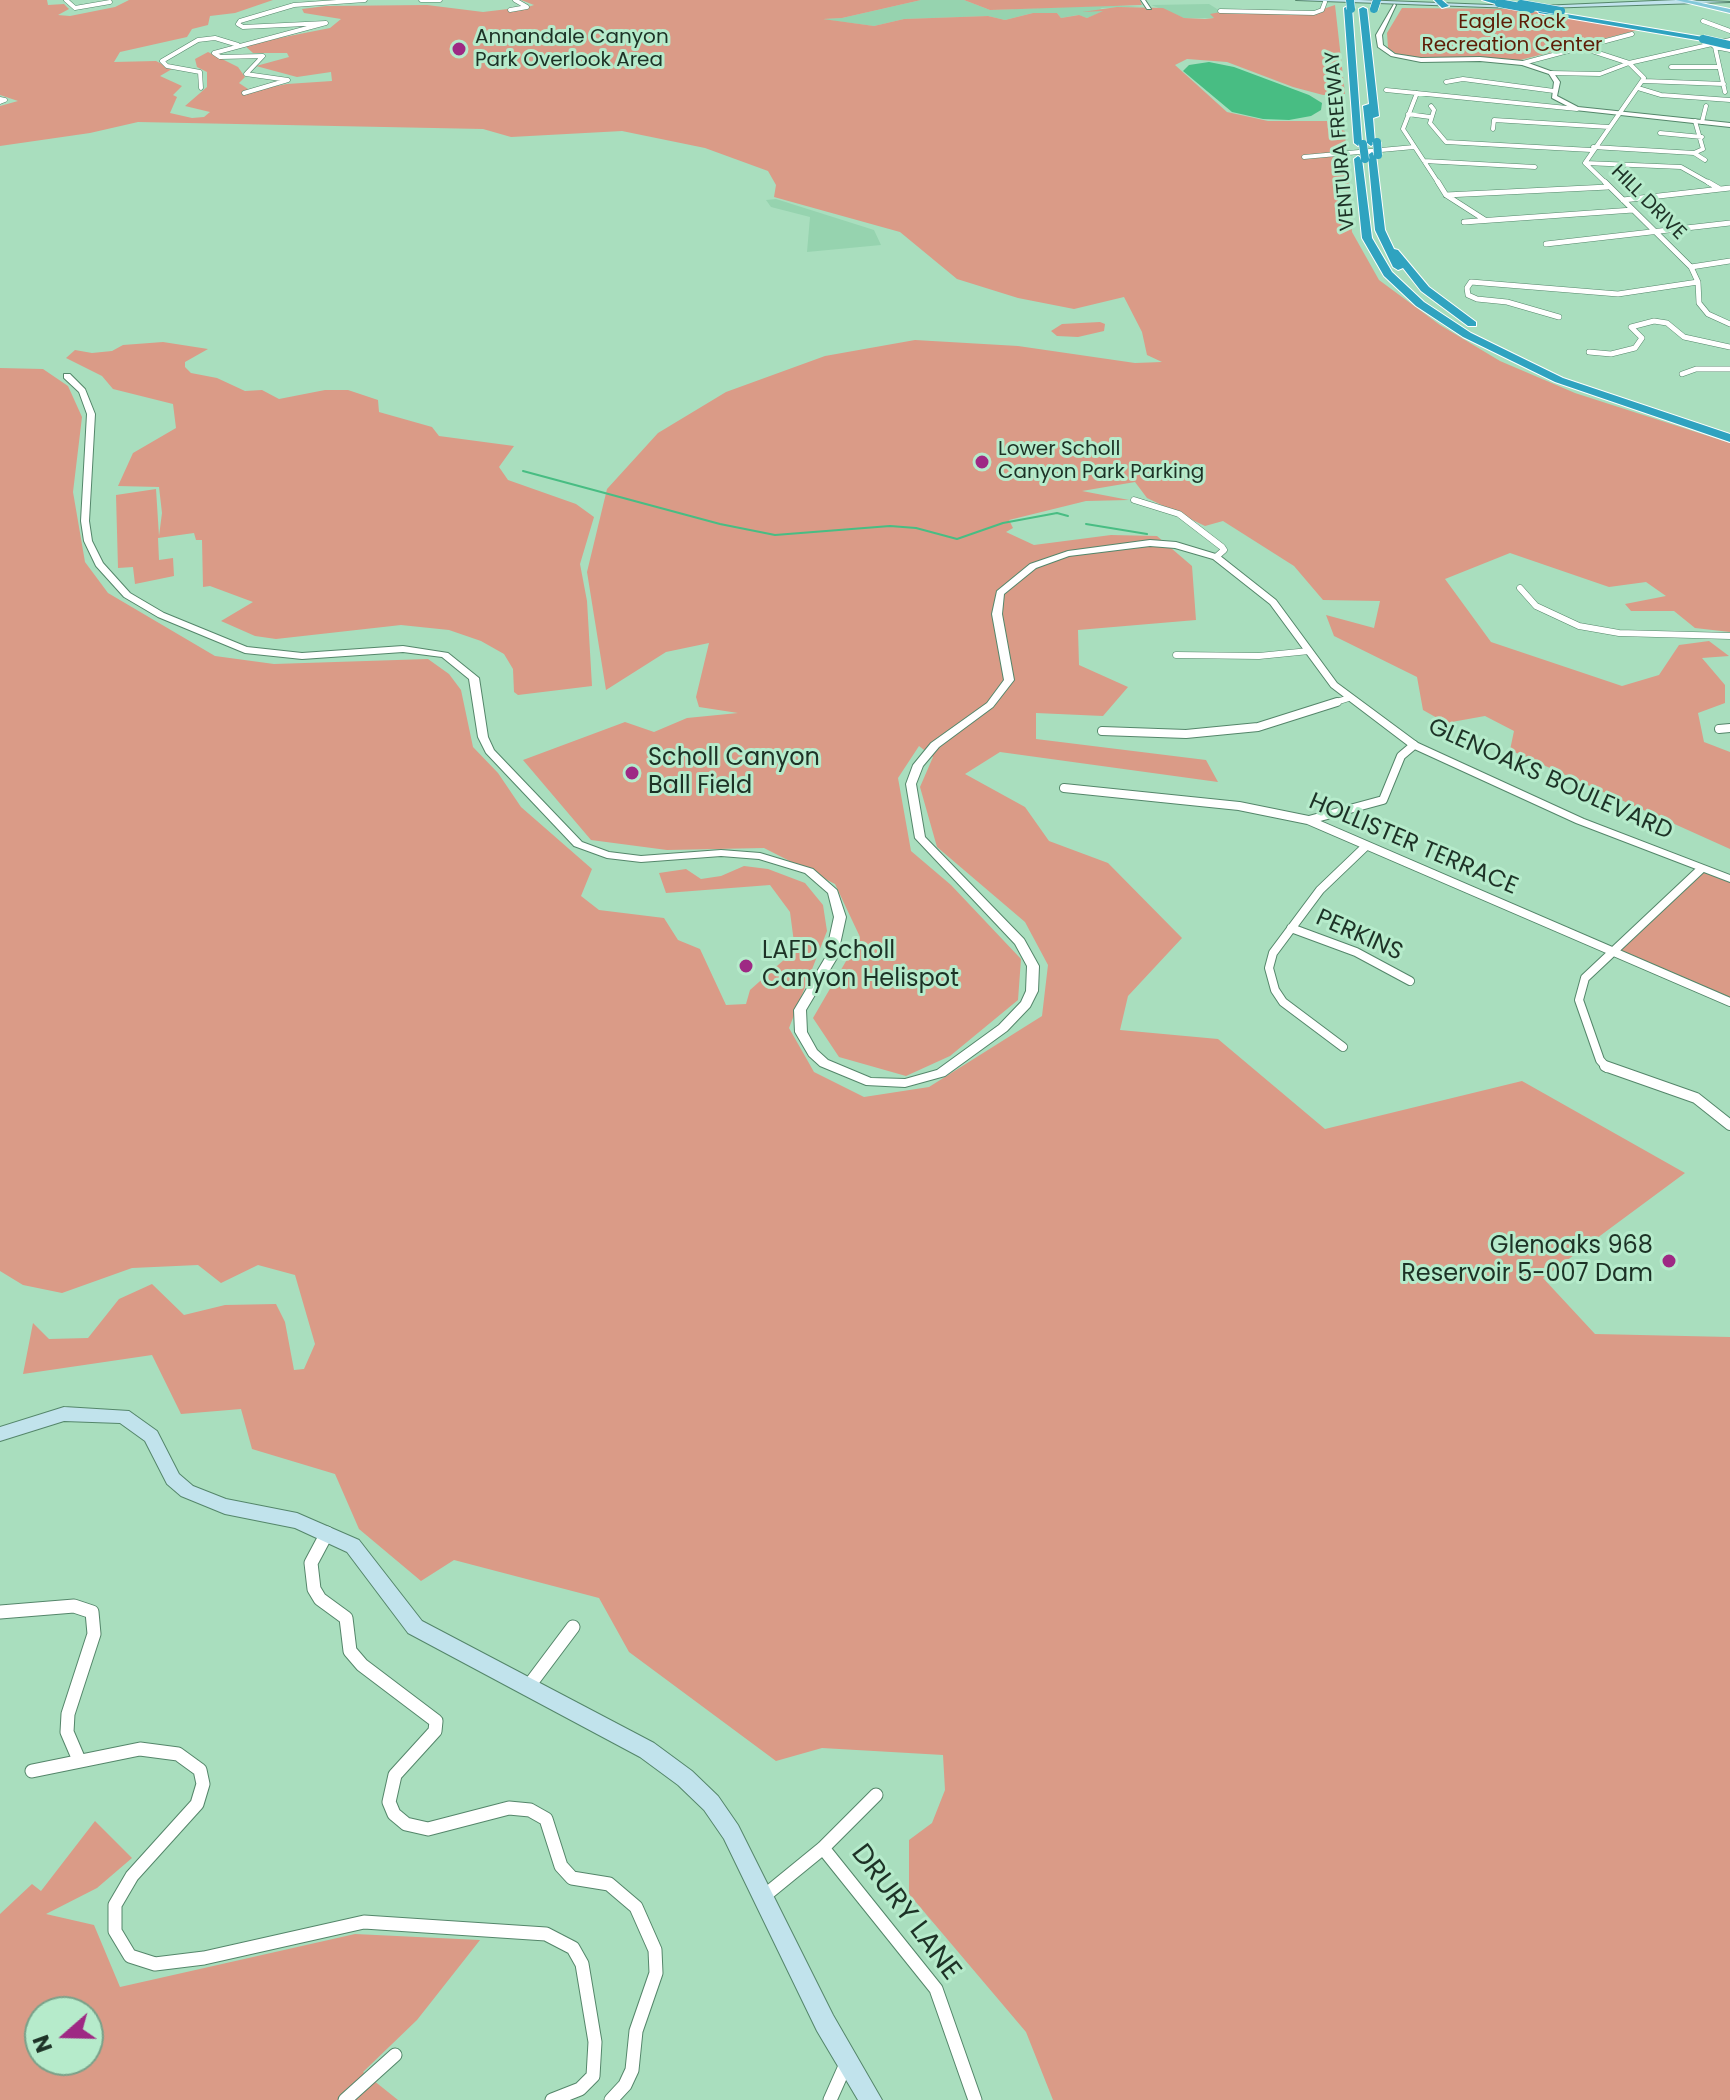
<!DOCTYPE html>
<style>
body{margin:0}
#map{position:relative;width:1730px;height:2100px;overflow:hidden;background:#a9debe;font-family:Poppins,sans-serif}
canvas{display:block}
.north{position:absolute;left:24px;top:1996px;width:80px;height:80px;box-sizing:border-box;background:#b6ebcb;border:2px solid #79a189;border-radius:50%;rotate:250deg;font-size:22px;font-weight:700;line-height:32px;text-align:center;color:#1d3226}
.north::after{content:'';display:block;margin:auto;width:28px;height:36px;background:#9e2984;clip-path:polygon(50% 0,100% 100%,50% 72%,0 100%)}
</style>
<div id="map">
<canvas width="1730" height="2100"></canvas>
<div class="north">N</div>
</div>
<script>
const g = document.querySelector('canvas').getContext('2d');
g.lineJoin = 'round';
function paint(path, color) { g.fillStyle = color; g.fill(path, 'evenodd'); }
const poly = rows => new Path2D(rows.map(r => 'M' + r).join(''));
function trace(path, color, width, dash) { g.strokeStyle = color; g.lineWidth = width; g.lineCap = dash ? 'butt' : 'round'; g.setLineDash(dash || []); g.stroke(path); }
function write(font, color, halo, rows, align = 'center') {
  g.font = font + ' Poppins,sans-serif'; g.lineWidth = 6; g.setLineDash([]); g.textBaseline = 'middle'; g.strokeStyle = halo; g.fillStyle = color; for (const [text, x, y, turn = 0] of rows) {
    g.save(); g.translate(x, y); g.rotate((+turn || 0) * Math.PI / 180); g.textAlign = isNaN(turn) ? turn : align; if (halo) g.strokeText(text, 0, 0); g.fillText(text, 0, 0); g.restore();
  }
}
paint(poly([
 [921,0,964,0,990,10,1115,5,1143,7,1100,8,1105,11,1087,18,1078,15,1061,18,1057,13,1033,13,1005,20,988,16,904,19,874,26,820,19,842,18],
 [1209,4,1222,12,1215,18,1184,18,1151,5],
 [776,199,874,230,881,245,807,252,810,217,771,207,766,200]
]), '#96d3af');
paint(poly([
 [0,0,47,0,48,5,64,4,69,9,58,15,70,16,115,7,129,0,273,0,235,13,210,16,208,25,192,29,187,37,120,52,114,62,156,61,172,69,160,76,182,86,173,95,177,97,170,113,192,118,204,117,210,112,185,106,207,87,207,72,197,67,195,59,208,52,238,67,245,77,239,83,251,91,287,84,332,81,331,72,297,77,256,66,289,57,287,53,253,53,244,45,330,28,341,19,304,13,302,9,326,6,427,5,483,12,508,9,513,12,534,5,521,0,921,0,842,18,823,19,874,26,904,19,988,16,1005,20,1033,13,1057,13,1061,18,1079,15,1087,18,1103,11,1082,12,1117,7,1163,8,1184,18,1205,19,1214,18,1210,14,1231,10,1311,13,1335,5,1345,94,1323,95,1293,87,1227,62,1187,59,1175,65,1227,112,1268,121,1327,121,1329,126,1345,131,1352,232,1379,280,1440,325,1500,361,1575,393,1730,443,1730,632,1695,628,1674,611,1631,611,1625,604,1666,596,1646,582,1609,587,1510,553,1445,579,1491,642,1622,686,1659,675,1679,645,1709,641,1729,656,1702,658,1725,685,1725,703,1698,713,1704,742,1730,752,1730,849,1510,750,1514,731,1485,716,1446,723,1423,710,1417,677,1334,636,1326,615,1374,628,1380,601,1323,600,1294,566,1223,521,1205,526,1147,498,1135,482,1082,491,1129,500,1086,501,1009,520,1013,528,1006,532,1034,545,1111,535,1157,536,1192,566,1196,620,1078,630,1079,665,1128,687,1103,716,1036,713,1036,739,1206,760,1218,782,1000,752,965,774,1025,807,1049,841,1108,863,1182,938,1128,996,1120,1030,1218,1039,1325,1129,1522,1081,1685,1173,1543,1278,1595,1334,1730,1337,1730,2100,1053,2100,1026,2032,909,1894,909,1840,932,1823,945,1790,943,1755,822,1748,776,1761,629,1652,599,1598,454,1560,421,1581,359,1529,335,1474,252,1449,241,1409,181,1414,152,1355,23,1374,33,1323,49,1339,88,1338,119,1299,152,1284,184,1315,225,1305,276,1304,285,1322,294,1370,304,1369,315,1344,295,1275,258,1265,221,1283,198,1265,132,1268,62,1293,23,1285,0,1271,0,368,43,369,68,386,82,417,73,492,85,562,108,593,215,656,274,664,428,659,449,674,461,690,473,747,498,773,521,807,592,869,581,896,599,910,664,918,678,940,700,949,726,1005,746,1004,750,990,795,950,790,912,770,885,666,893,659,873,686,869,701,879,721,876,744,866,768,869,805,883,823,905,827,931,789,1028,814,1072,864,1097,929,1087,1042,1016,1048,965,1025,922,937,847,920,787,933,757,919,746,898,778,911,851,951,885,1021,959,1018,1000,950,1056,906,1076,839,1057,813,1018,860,937,835,884,764,848,667,850,591,840,523,760,625,722,654,732,687,718,738,713,699,707,696,697,709,643,666,652,606,690,587,572,607,489,658,433,726,392,825,356,915,340,1018,346,1135,363,1162,362,1147,355,1142,332,1124,297,1074,309,1018,298,957,279,900,232,774,197,776,185,768,171,705,148,622,131,511,137,483,129,138,122,90,133,0,146,0,106,18,101,0,95],
 [964,0,1140,0,1142,5,990,10],
 [1402,8,1519,9,1638,30,1520,60,1427,59,1398,55,1388,48,1387,33],
 [1100,322,1105,324,1104,331,1078,337,1057,336,1051,331,1062,324],
 [163,342,208,349,185,362,185,367,191,373,217,378,245,391,262,390,279,399,325,390,348,390,378,400,379,412,432,427,439,436,514,446,499,467,508,480,576,504,594,517,580,564,587,601,592,686,518,695,514,692,513,669,504,654,481,641,449,630,401,625,276,639,255,636,221,621,253,602,210,586,203,587,202,540,196,540,194,533,158,538,159,560,173,558,174,576,135,584,133,567,118,568,116,495,156,489,159,536,162,513,159,487,118,486,133,453,176,428,173,404,113,389,102,376,66,358,75,350,92,353,112,351,123,345],
 [1701,869,1730,879,1730,998,1611,952],
 [95,1821,132,1858,97,1888,46,1914,94,1925,120,1987,355,1934,480,1940,417,2020,363,2072,398,2100,0,2100,0,1914,32,1884,41,1891],
 [40,2012,88,2012,88,2060,40,2060]
]), '#da9b87');
paint(poly([
 [1209,62,1234,67,1309,95,1322,103,1321,110,1311,116,1289,120,1263,119,1232,112,1183,71,1189,65]
]), '#48bd83');
trace(poly([
 [523,471,720,524,775,535,890,526,916,528,957,539,1003,523,1057,513,1068,516],
 [1086,524,1147,534]
]), '#48bd83', 2);
const minorFar5 = poly([
 [66,0,75,8,110,2],
 [421,0,440,0],
 [510,10,527,7,515,0],
 [1220,11,1314,13,1322,10,1325,2],
 [1703,21,1730,31],
 [1710,43,1715,47,1725,92],
 [1715,47,1730,50],
 [1583,48,1629,63,1644,78,1585,163,1607,184],
 [1523,63,1632,34],
 [1671,67,1719,67],
 [1551,73,1600,74,1629,63,1730,40],
 [1644,81,1724,84],
 [1446,82,1463,79,1554,91],
 [201,88,200,72,167,66,162,61,198,40,215,38,238,45],
 [1638,88,1661,95,1730,100],
 [1386,90,1577,109],
 [244,93,288,80,246,74,263,56,220,57,214,53,326,23,243,27,238,24,240,21,294,5,365,0],
 [1417,93,1403,129,1439,184],
 [0,99,5,100,0,102],
 [1431,106,1434,110,1430,123,1446,142,1591,150],
 [1408,114,1430,117],
 [1695,121,1703,149,1694,153,1705,160],
 [1702,122,1706,106],
 [1493,129,1494,120,1609,127],
 [1660,133,1702,137],
 [1593,147,1694,153],
 [1304,157,1414,147],
 [1424,161,1535,167],
 [1585,163,1681,167,1711,184]
]);
const minorFar4 = poly([
 [1438,182,1446,195,1485,220],
 [1605,182,1691,267,1698,282,1699,303,1708,314,1730,324],
 [1708,182,1720,189],
 [1446,195,1608,187],
 [1623,200,1730,188],
 [1464,222,1633,210],
 [1546,244,1730,223],
 [1691,267,1730,261],
 [1559,317,1507,302,1477,299,1468,295,1467,288,1471,282,1618,294,1698,282],
 [1589,352,1611,354,1635,348,1642,338,1631,327,1654,321,1667,323,1684,337,1730,347],
 [1682,374,1696,369,1730,369]
]);
const minorFar3 = poly([
 [1134,500,1179,514,1222,547,1224,550,1216,557],
 [1520,588,1536,606,1579,626,1619,633,1730,636],
 [1176,655,1259,656,1309,651],
 [1330,704,1349,698]
]);
const minorFar2 = poly([
 [1719,729,1730,728],
 [1102,731,1186,734,1258,727,1337,702],
 [1064,788,1239,806,1308,820,1730,1002],
 [1309,820,1383,800,1401,756,1414,745],
 [1291,928,1356,952,1410,981],
 [1343,1047,1283,1002,1275,990,1269,968,1273,953,1320,890,1366,846],
 [1607,1068,1600,1060,1579,1000,1585,978,1701,869]
]);
const minorFar1 = poly([
 [1605,1066,1696,1098,1730,1125]
]);
const minor = poly([
 [327,1533,311,1563,314,1589,320,1599,346,1618,350,1651,362,1665,436,1721,435,1731,395,1775,389,1802,394,1814,406,1824,428,1829,509,1808,530,1810,546,1819,561,1866,572,1878,609,1884,636,1907,655,1950,656,1973,636,2031,632,2070,625,2085,611,2100],
 [0,1612,74,1606,92,1612,94,1634,68,1714,67,1732,79,1760],
 [528,1687,573,1627],
 [32,1771,140,1749,178,1754,200,1770,203,1784,197,1804,132,1876,115,1905,115,1931,130,1956,155,1964,204,1958,364,1922,546,1934,573,1948,582,1964,595,2042,593,2076,580,2089,552,2100],
 [823,1848,936,1989,975,2100],
 [763,1897,823,1848,876,1795],
 [345,2100,395,2055],
 [830,2100,846,2064]
]);
const tertiary = poly([
 [1141,0,1145,0,1151,9,1147,9,1141,0],
 [1394,4,1396,5,1382,35,1383,45,1395,54,1421,58,1480,57,1523,61,1553,72,1560,82,1557,96,1578,107,1730,123,1730,127,1575,110,1552,98,1554,82,1549,74,1522,65,1480,61,1421,62,1391,56,1378,47,1376,35,1394,4],
 [64,374,70,374,85,389,95,414,89,521,92,541,103,563,130,593,164,613,247,647,302,653,403,646,448,653,479,678,488,737,494,750,582,842,609,852,641,856,721,850,760,853,813,869,837,890,846,917,837,958,806,1010,807,1032,817,1050,828,1060,871,1078,905,1079,937,1070,999,1025,1021,1002,1026,991,1027,966,1015,944,915,838,906,784,913,765,931,743,987,703,1004,680,992,614,997,591,1030,564,1068,551,1150,540,1176,542,1219,555,1276,600,1337,683,1418,743,1584,819,1730,875,1730,882,1576,823,1410,747,1331,687,1270,604,1213,559,1175,548,1150,546,1069,556,1036,568,1004,594,1002,614,1014,680,993,707,939,747,923,766,916,784,925,837,1024,939,1039,966,1038,991,1030,1007,1007,1031,945,1076,905,1087,866,1085,820,1066,809,1056,795,1032,794,1010,825,958,834,917,828,893,805,873,759,859,721,856,641,862,607,858,574,846,486,753,478,737,469,679,442,657,403,652,302,659,245,653,158,617,124,597,96,566,84,541,81,521,87,414,79,392,64,378,64,374]
]);
const secondary = poly([
 [1296,0,1360,0,1517,6,1514,8,1296,0],
 [1677,0,1730,2,1543,8,1540,6,1677,0],
 [64,1407,129,1411,157,1431,179,1474,193,1486,226,1499,297,1513,359,1540,422,1621,654,1743,692,1771,718,1796,738,1825,833,2015,882,2100,858,2100,817,2031,724,1839,704,1810,678,1785,640,1757,408,1633,347,1552,295,1528,225,1514,181,1496,167,1484,145,1441,120,1423,64,1421,0,1441,0,1427,64,1407]
]);
const primary = poly([
 [1676,0,1687,0,1730,9,1730,13,1676,0]
]);
const motorway = poly([
 [1434,0,1442,0,1449,6,1442,8,1434,0],
 [1482,0,1495,0,1503,3,1499,5,1482,0],
 [1348,6,1352,8,1362,143,1358,146,1354,143,1344,8,1348,6],
 [1363,7,1367,9,1379,116,1373,118,1375,143,1371,146,1367,143,1363,106,1369,104,1359,9,1363,7],
 [1536,9,1703,37,1707,39,1703,41,1539,13,1536,9],
 [1372,152,1376,155,1385,230,1394,249,1398,250,1429,287,1476,322,1476,326,1468,326,1421,291,1403,268,1398,270,1393,267,1375,230,1368,155,1372,152],
 [1358,156,1362,159,1372,238,1392,272,1424,302,1471,333,1563,378,1730,434,1730,442,1555,382,1463,337,1416,306,1384,276,1362,238,1354,159,1358,156]
]);
trace(minorFar5, '#54866a', 5);
trace(minorFar4, '#54866a', 6);
trace(minorFar3, '#54866a', 7);
trace(minorFar2, '#54866a', 10);
trace(minorFar1, '#54866a', 12);
trace(minor, '#54866a', 15);
trace(tertiary, '#54866a', 2);
trace(secondary, '#54866a', 2);
trace(primary, '#fff', 2);
trace(motorway, '#fff', 2);
trace(minorFar5, '#fff', 4);
trace(minorFar4, '#fff', 5);
trace(minorFar3, '#fff', 6);
trace(minorFar2, '#fff', 8);
trace(minorFar1, '#fff', 10);
trace(minor, '#fff', 13);
paint(tertiary, '#fff');
paint(secondary, '#c1e3ec');
paint(primary, '#82c8d9');
paint(motorway, '#2fa3c0');
const motorwayBridge = poly([
 [1350,0,1351,9],
 [1499,3,1531,9],
 [1521,4,1561,11],
 [1374,9,1377,0],
 [1703,39,1729,45],
 [1377,142,1378,155],
 [1363,144,1365,159]
]);
trace(motorwayBridge, '#fff', 9, []);
trace(motorwayBridge, '#2fa3c0', 8);
for (const [x, y, r, color] of [
 [459,49,8,"#9e2984"],
 [982,462,8,"#9e2984"],
 [632,773,8,"#9e2984"],
 [746,966,8,"#9e2984"],
 [1669,1261,8,"#9e2984"]
]) { const dot = new Path2D(); dot.arc(x, y, r, 0, 2 * Math.PI); g.fillStyle = color; g.fill(dot); trace(dot, '#b6ebcb', 3); }
write('20px', '#5d1d06', '#b6ebcb', [
 ["Eagle Rock",1512,23],
 ["Recreation Center",1512,46]
]);
write('20px', '#1d3226', '#b6ebcb', [
 ["Annandale Canyon",475,38],
 ["Park Overlook Area",475,61],
 ["Lower Scholl",998,450],
 ["Canyon Park Parking",998,473]
], 'left');
write('20px', '#1d3226', '#b6ebcb', [
 ["VENTURA FREEWAY",1341,141,-95],
 ["HILL DRIVE",1648,203,45]
]);
write('24px', '#1d3226', '#b6ebcb', [
 ["Scholl Canyon",648,759],
 ["Ball Field",648,787],
 ["LAFD Scholl",762,952],
 ["Canyon Helispot",762,980],
 ["Glenoaks 968",1653,1247,"right"],
 ["Reservoir 5-007 Dam",1653,1275,"right"]
], 'left');
write('24px', '#1d3226', '#b6ebcb', [
 ["GLENOAKS BOULEVARD",1550,780,24],
 ["HOLLISTER TERRACE",1413,845,23],
 ["PERKINS",1359,936,24]
]);
write('28px', '#1d3226', '#b6ebcb', [
 ["DRURY LANE",905,1913,53]
]);
</script>
